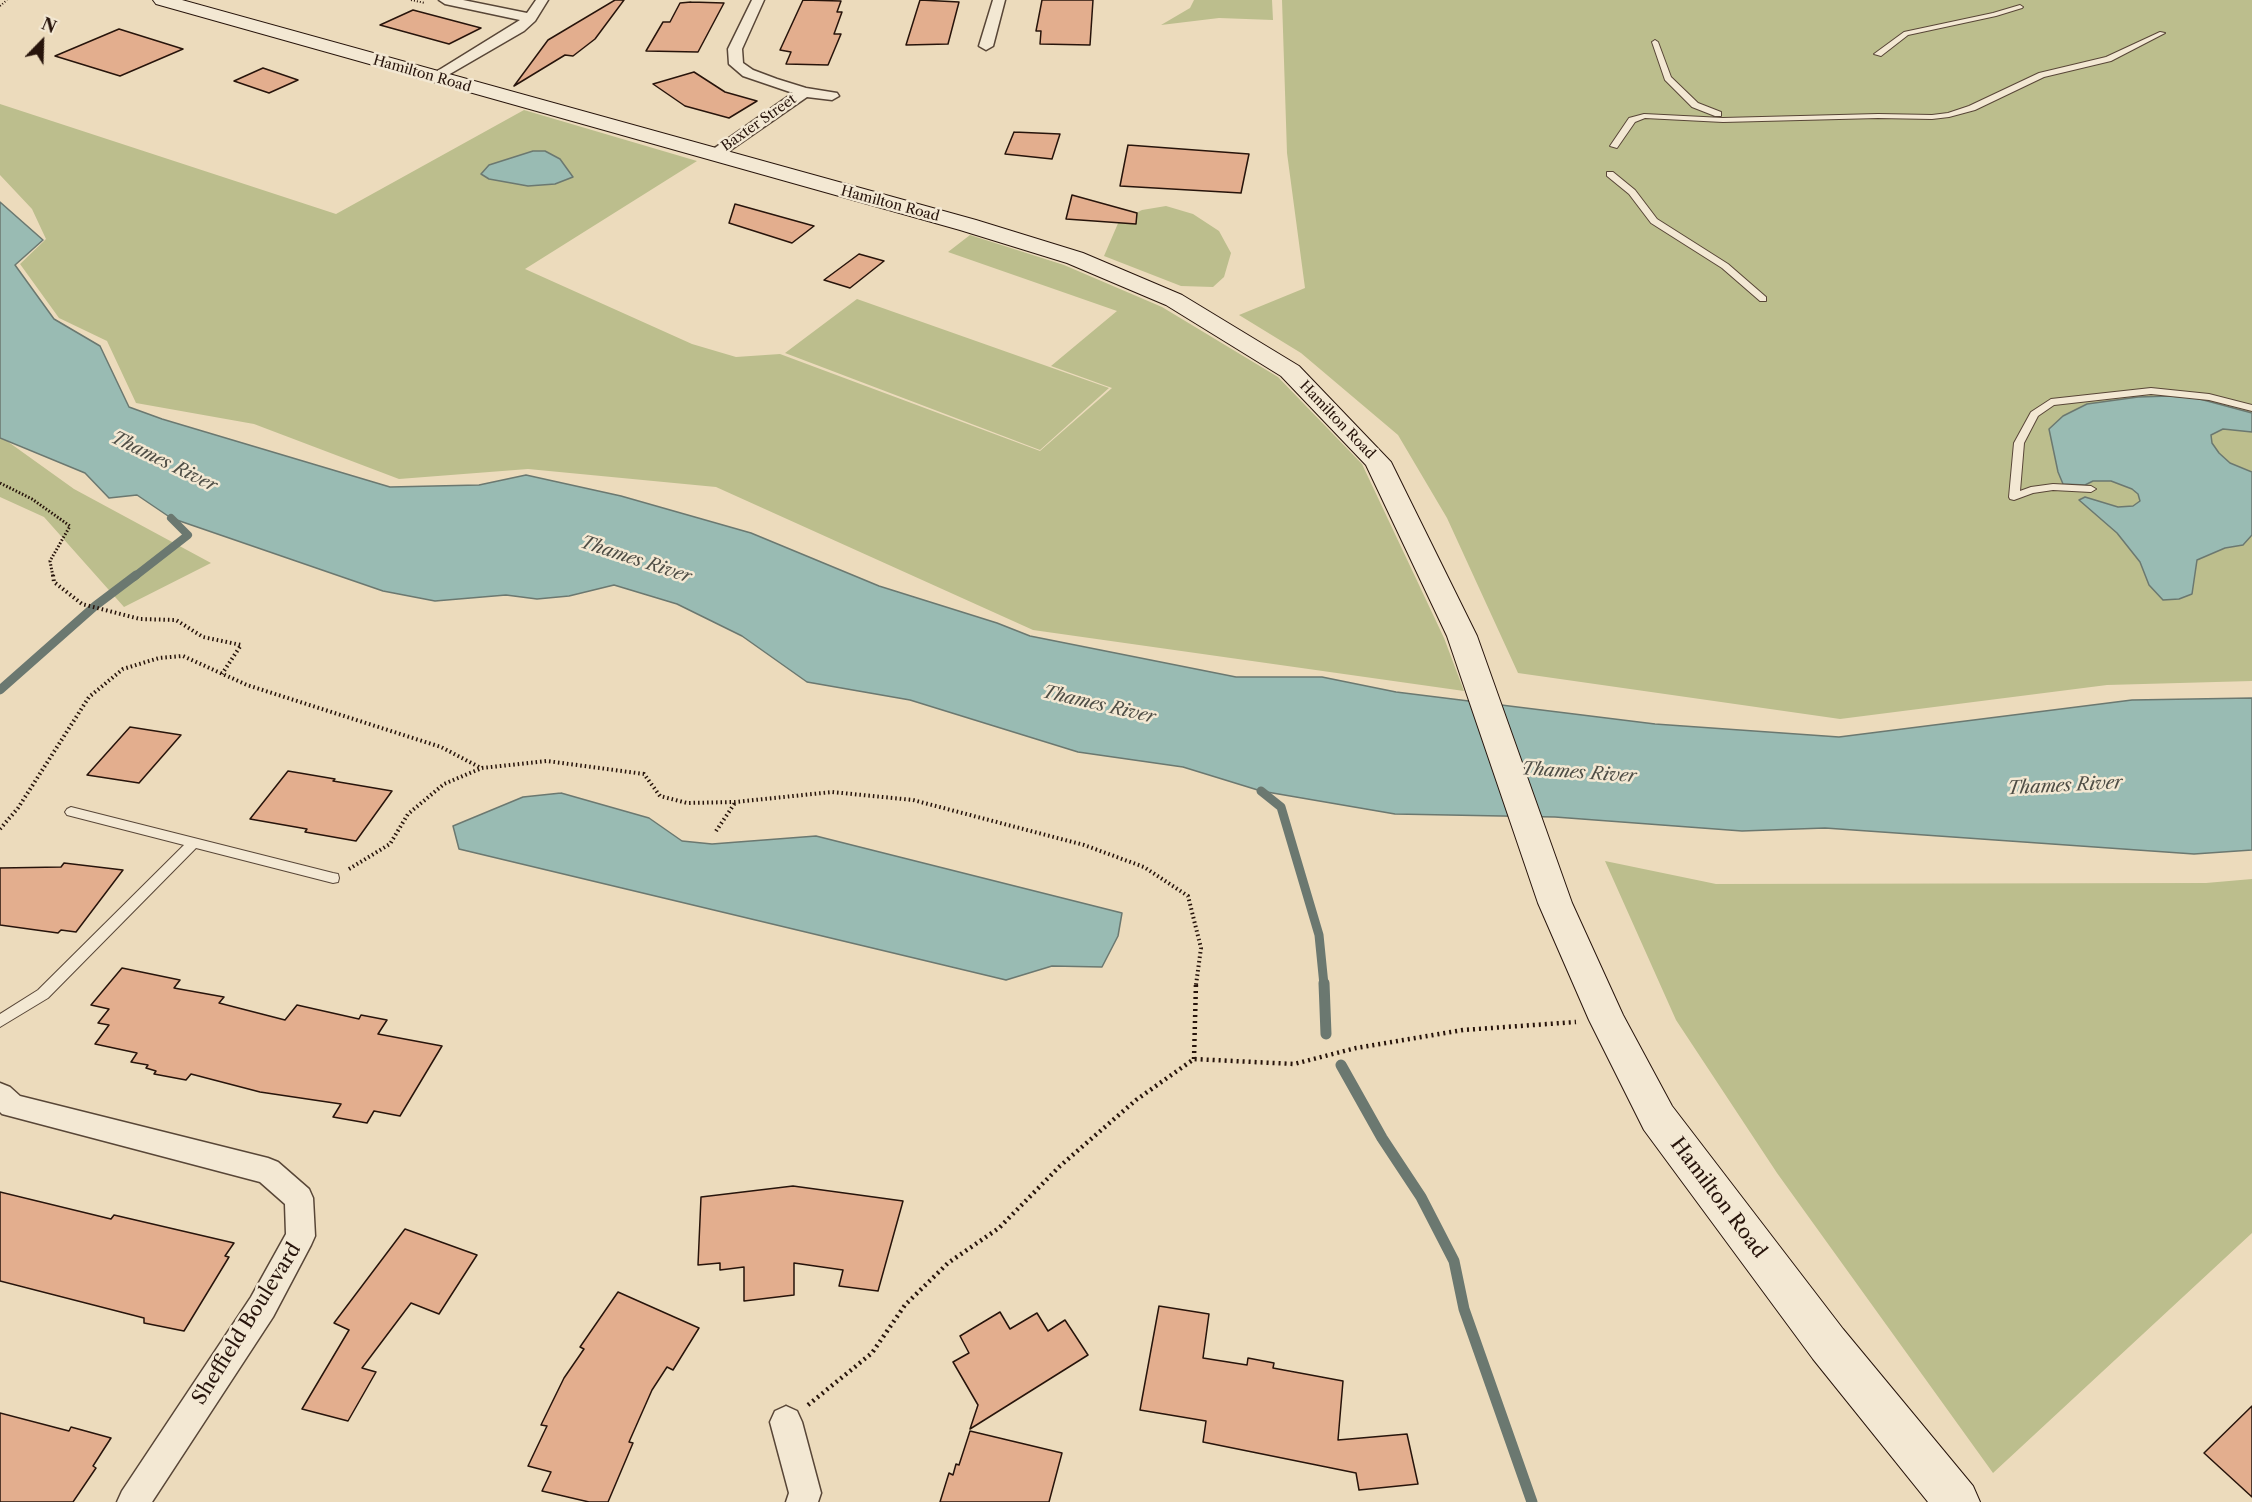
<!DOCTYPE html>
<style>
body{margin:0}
#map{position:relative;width:2252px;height:1502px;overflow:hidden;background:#ecdbbc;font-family:"Libre Caslon Text",serif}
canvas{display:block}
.north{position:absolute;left:12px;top:12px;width:60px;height:60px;-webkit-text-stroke:4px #f3e8d3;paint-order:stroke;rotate:23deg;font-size:16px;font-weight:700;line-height:24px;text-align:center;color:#27140b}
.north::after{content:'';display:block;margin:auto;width:21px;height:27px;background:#27140b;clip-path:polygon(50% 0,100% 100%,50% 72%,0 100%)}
</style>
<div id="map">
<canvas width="2252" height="1502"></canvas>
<div class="north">N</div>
</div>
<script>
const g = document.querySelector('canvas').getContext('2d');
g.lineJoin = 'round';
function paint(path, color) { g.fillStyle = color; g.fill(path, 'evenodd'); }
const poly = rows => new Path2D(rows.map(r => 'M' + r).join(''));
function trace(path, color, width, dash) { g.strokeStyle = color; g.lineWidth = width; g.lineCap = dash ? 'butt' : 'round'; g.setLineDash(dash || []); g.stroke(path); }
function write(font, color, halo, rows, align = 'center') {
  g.font = font + ' "Libre Caslon Text",serif'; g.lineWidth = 5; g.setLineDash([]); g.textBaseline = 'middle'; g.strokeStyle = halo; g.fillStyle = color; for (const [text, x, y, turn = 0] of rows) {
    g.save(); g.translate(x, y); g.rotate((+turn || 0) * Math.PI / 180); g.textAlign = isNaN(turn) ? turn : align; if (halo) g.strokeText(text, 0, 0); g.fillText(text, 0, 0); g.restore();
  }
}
paint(poly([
 [1194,0,1272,0,1273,20,1219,18,1161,25,1190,8],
 [1282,0,2252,0,2252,681,2107,685,1840,719,1518,673,1447,518,1398,435,1301,353,1239,315,1305,288,1287,153],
 [0,104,336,214,524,110,697,161,525,269,692,344,736,357,780,354,1040,451,1112,388,1051,366,1117,311,948,252,970,235,1064,265,1162,307,1278,377,1362,464,1444,638,1464,691,1033,630,716,487,528,469,399,479,254,424,136,403,107,341,59,318,20,264,46,239,32,209,0,175],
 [1166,206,1193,214,1219,231,1231,253,1224,277,1213,287,1181,286,1104,256,1119,221,1142,210],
 [857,299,1109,388,1040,450,785,353],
 [0,436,74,489,211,563,124,607,44,517,0,497],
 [1605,861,1716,884,2206,883,2252,879,2252,1233,1993,1473,1777,1173,1676,1020]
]), '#bcbe8d');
const water = poly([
 [533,151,545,151,560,159,573,177,555,184,528,186,489,179,481,174,489,165,533,151],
 [0,202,43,240,15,265,54,319,100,346,129,407,162,419,390,487,479,485,526,475,621,496,751,533,879,586,997,623,1030,636,1236,677,1322,677,1396,692,1655,724,1839,737,2132,700,2252,698,2252,850,2194,854,1825,828,1742,831,1555,817,1395,814,1261,791,1183,767,1078,752,910,700,807,682,742,636,677,604,614,585,569,596,537,599,506,595,435,601,383,591,171,518,137,495,109,498,85,473,0,438,0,202],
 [2170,396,2196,398,2252,413,2252,432,2223,429,2211,435,2212,443,2219,453,2230,463,2252,472,2252,535,2243,545,2225,548,2197,560,2192,594,2179,599,2163,600,2149,585,2140,562,2117,533,2079,500,2085,497,2118,507,2133,506,2140,501,2138,494,2132,489,2111,481,2093,481,2085,485,2063,484,2058,472,2049,429,2063,416,2087,404,2138,397,2170,396],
 [561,793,649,818,682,841,712,844,816,836,1122,913,1118,936,1102,967,1052,966,1006,980,459,849,453,826,523,797,561,793]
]);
paint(water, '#99bbb3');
trace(water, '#6b7870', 1.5);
trace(poly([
 [134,577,188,535,171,518]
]), '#6b7870', 8);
trace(poly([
 [0,690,95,606,136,575],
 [1261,791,1281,807,1319,935,1324,985]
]), '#6b7870', 9);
trace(poly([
 [1324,983,1326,1034],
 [1341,1065,1382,1138,1421,1197,1454,1261,1464,1309,1532,1502]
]), '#6b7870', 11);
const building = poly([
 [615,0,624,0,595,39,573,56,565,55,514,86,548,40,615,0],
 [803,0,841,1,837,12,842,12,834,34,841,34,828,65,786,64,791,52,780,50,803,0],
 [920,0,959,2,948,44,906,45,920,0],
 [1042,0,1093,0,1090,45,1040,44,1041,31,1036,31,1042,0],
 [691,2,724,3,698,52,646,51,663,22,670,22,680,3,691,2],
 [413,10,481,28,449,44,380,25,413,10],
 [119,29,183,49,120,76,55,56,119,29],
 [263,68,298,80,269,93,234,81,263,68],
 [694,72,725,92,757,101,729,118,685,106,653,84,694,72],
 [1014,132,1060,134,1052,159,1005,154,1014,132],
 [1128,145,1249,154,1241,193,1120,186,1128,145],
 [1072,195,1137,213,1136,224,1066,219,1072,195],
 [735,204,814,226,792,243,729,223,735,204],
 [859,254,884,261,850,288,824,280,859,254],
 [130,727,181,735,139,783,87,775,130,727],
 [288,771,335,779,333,781,392,791,356,841,305,832,307,829,250,819,288,771],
 [64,863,123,870,76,932,61,930,58,933,0,925,0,868,61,867,64,863],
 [122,968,180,980,174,988,224,997,219,1003,285,1020,297,1005,359,1019,361,1015,387,1020,378,1034,442,1046,400,1116,374,1111,367,1123,333,1117,341,1104,260,1092,191,1074,186,1080,154,1074,156,1071,146,1068,148,1065,131,1062,137,1053,95,1044,109,1025,98,1023,109,1009,91,1005,122,968],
 [793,1186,903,1201,878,1291,839,1286,843,1270,794,1263,794,1295,744,1301,744,1267,720,1270,720,1263,698,1265,701,1197,793,1186],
 [0,1192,111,1219,114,1215,234,1243,225,1256,229,1257,184,1331,144,1323,144,1318,0,1281,0,1192],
 [405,1229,477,1255,439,1314,411,1303,362,1368,376,1372,348,1421,302,1409,349,1330,334,1323,405,1229],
 [618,1292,699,1328,673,1370,667,1367,652,1390,629,1442,633,1443,608,1502,589,1502,542,1491,551,1472,528,1466,547,1426,541,1425,564,1378,584,1349,580,1347,618,1292],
 [1159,1306,1209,1314,1203,1358,1247,1365,1248,1358,1274,1363,1273,1368,1343,1381,1338,1440,1407,1434,1418,1484,1359,1490,1356,1473,1203,1442,1206,1421,1140,1410,1159,1306],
 [1000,1312,1010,1329,1037,1313,1048,1331,1065,1320,1088,1355,970,1429,978,1405,953,1362,969,1353,960,1336,1000,1312],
 [2252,1406,2252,1497,2204,1453,2252,1406],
 [0,1413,69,1431,71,1427,111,1438,93,1466,96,1468,73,1502,0,1502,0,1413],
 [970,1431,1062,1453,1049,1502,940,1502,949,1473,953,1475,956,1464,959,1465,970,1431]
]);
paint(building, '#e3ae8e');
trace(building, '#27140b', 1.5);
const service = poly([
 [2020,5,2023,7,2022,8,1996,16,1908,35,1881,56,1874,54,1904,32,1993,13,2020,5],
 [2160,32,2165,33,2111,61,2044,77,1975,110,1949,117,1932,119,1878,118,1723,122,1645,118,1635,122,1617,148,1610,146,1629,118,1644,114,1723,118,1878,114,1932,115,1948,113,1969,106,2039,73,2106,57,2160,32],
 [1655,40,1658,42,1671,77,1698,103,1721,112,1721,116,1715,116,1692,107,1665,80,1652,42,1655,40],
 [1607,172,1613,172,1635,190,1657,219,1728,264,1766,297,1766,301,1760,301,1722,268,1651,223,1629,194,1607,176,1607,172],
 [2151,388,2209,394,2252,405,2252,411,2209,400,2151,394,2054,405,2038,416,2024,443,2020,491,2031,487,2053,484,2091,486,2096,489,2091,492,2053,490,2033,493,2014,500,2010,499,2009,497,2014,443,2031,412,2051,399,2151,388],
 [71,807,333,873,338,874,339,878,338,882,333,883,196,848,48,998,0,1027,0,1014,38,990,184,845,67,815,65,812,67,809,71,807]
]);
const minor = poly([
 [439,0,463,0,527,13,536,0,548,0,535,21,524,31,436,82,431,81,429,78,431,75,520,20,445,4,439,0],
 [752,0,764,0,742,49,743,63,753,70,777,79,806,88,837,93,839,96,832,100,807,97,719,158,709,158,707,155,709,152,793,93,743,76,729,64,728,49,752,0],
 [993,0,1005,0,993,46,986,50,979,46,993,0],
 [0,1083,10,1087,20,1096,268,1158,278,1162,309,1189,313,1198,315,1236,311,1245,273,1317,152,1502,117,1502,122,1491,251,1297,286,1234,285,1204,260,1182,2,1114,0,1112,0,1083],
 [786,1406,797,1411,802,1422,821,1493,818,1502,786,1502,789,1493,770,1422,775,1411,786,1406]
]);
const secondary = poly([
 [153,0,182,0,976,220,1083,253,1182,295,1299,366,1391,462,1477,636,1572,903,1623,1015,1672,1106,1843,1329,1973,1486,1980,1502,1928,1502,1813,1359,1644,1130,1589,1020,1538,903,1447,636,1366,465,1281,376,1166,305,1067,263,960,230,156,4,153,0]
]);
trace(service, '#584637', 2);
trace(minor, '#584637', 3);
trace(secondary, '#27140b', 2);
trace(poly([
 [411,0,425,3],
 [0,6,7,0]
]), '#27140b', 2, [1, 2]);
trace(poly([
 [0,483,32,499,70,526,50,561,53,577]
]), '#27140b', 3, [1.5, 2]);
trace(poly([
 [53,575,54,582,82,604,140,619,176,620,203,637,241,645,222,674],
 [0,829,18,808,89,697,123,669,159,658,183,656,247,685,441,747,481,768],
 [716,831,735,803],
 [349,869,390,844,408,814,444,784,482,768,547,761,644,774,660,796,687,803,735,802,832,792,913,800,1084,845,1144,867,1188,896,1201,948,1196,985]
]), '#27140b', 4, [1.5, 3]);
trace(poly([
 [1194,1059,1196,983],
 [808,1405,872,1353,905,1305,948,1263,999,1228,1060,1166,1136,1100,1194,1059,1294,1064,1356,1048,1463,1030,1576,1022]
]), '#27140b', 4.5, [2, 4]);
paint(service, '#f3e8d3');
paint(minor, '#f3e8d3');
paint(secondary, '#f3e8d3');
write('14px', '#27140b', '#f3e8d3', [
 ["Hamilton Road",422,74,16],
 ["Baxter Street",759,123,-35],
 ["Hamilton Road",890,204,15],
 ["Hamilton Road",1337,420,46]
]);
write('italic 18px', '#4f4e46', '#f3e8d3', [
 ["Thames River",164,462,26],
 ["Thames River",636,560,18],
 ["Thames River",1099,705,13],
 ["Thames River",1579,773,4],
 ["Thames River",2065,786,-3]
]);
write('20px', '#27140b', '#f3e8d3', [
 ["Hamilton Road",1718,1198,53],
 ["Sheffield Boulevard",247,1324,-58]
]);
</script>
